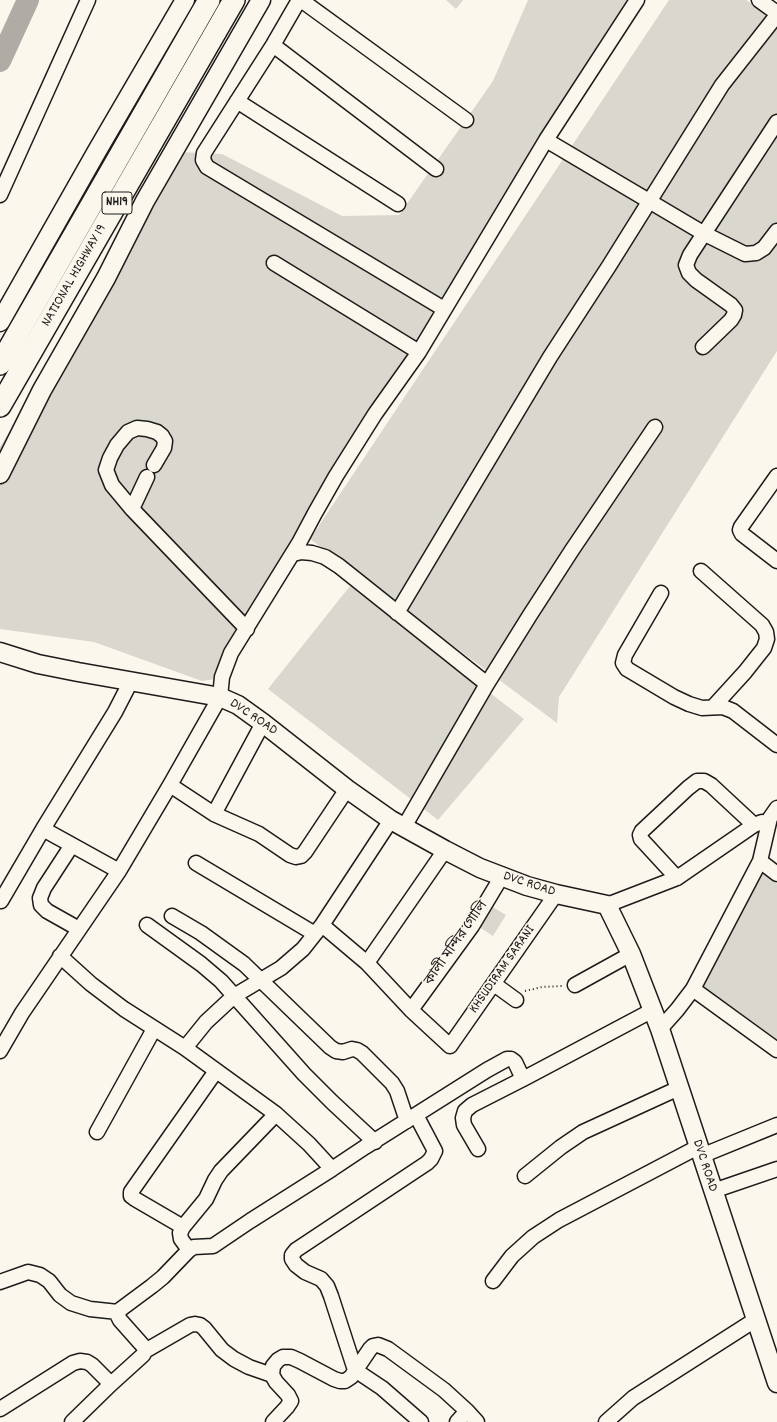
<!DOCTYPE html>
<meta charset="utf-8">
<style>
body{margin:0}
canvas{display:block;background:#fbf7ec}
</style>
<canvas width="777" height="1422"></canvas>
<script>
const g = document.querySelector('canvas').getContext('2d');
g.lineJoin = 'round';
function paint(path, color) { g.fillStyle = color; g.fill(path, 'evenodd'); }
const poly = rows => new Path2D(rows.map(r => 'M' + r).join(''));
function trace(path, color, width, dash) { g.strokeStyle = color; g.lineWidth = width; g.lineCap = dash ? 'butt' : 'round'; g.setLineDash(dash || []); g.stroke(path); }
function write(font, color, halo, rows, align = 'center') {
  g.font = font + ' Dekko,"Noto Sans Bengali",sans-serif'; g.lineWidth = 3.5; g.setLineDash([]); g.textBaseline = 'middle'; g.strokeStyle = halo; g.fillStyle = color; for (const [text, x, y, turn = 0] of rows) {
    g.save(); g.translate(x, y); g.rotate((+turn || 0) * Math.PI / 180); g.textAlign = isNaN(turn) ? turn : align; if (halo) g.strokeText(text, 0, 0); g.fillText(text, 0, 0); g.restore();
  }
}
paint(poly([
 [446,0,463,0,456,9],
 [528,0,643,0,332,475,222,678,202,681,94,642,0,629,0,447,179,152,222,154,342,216,399,215,493,81],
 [669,0,746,0,777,20,777,351,559,697,557,723,310,539],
 [350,586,524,719,438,820,268,689],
 [762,872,777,884,777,1043,700,986],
 [486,903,506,915,493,936,473,923]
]), '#dad7ce');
trace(poly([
 [0,61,28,0]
]), '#afaca5', 22);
const minor = poly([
 [299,0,273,45,204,153,203,160,207,167,444,309],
 [301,0,466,120],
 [759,0,777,13],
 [273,45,436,169],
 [237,101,398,204],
 [546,140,703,233,745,254,756,253,764,248,777,231],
 [0,195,88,0],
 [274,263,419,352],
 [703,347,731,320,734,315,735,310,731,305,696,280,689,273,686,265,690,255,777,122],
 [154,465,164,448,165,441,162,436,157,432,147,429,137,428,128,432,117,445,110,458,106,470,112,485,132,509,247,629],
 [777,476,741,527,740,530,742,534,777,561],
 [132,509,147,477],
 [293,554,301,552,312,553,325,557,339,566,487,684],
 [701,571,762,625,766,632,767,639,764,648,745,672,714,706],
 [661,593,625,655,623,663,627,669,674,697,689,704,702,708,723,707,733,711,777,745],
 [397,613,550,357,609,266,722,85,777,15],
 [170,785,214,814,259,834,290,855,296,857,301,856,305,852,347,789],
 [214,814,263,723],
 [404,827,487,684,530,615,572,550,655,427],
 [43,829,119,871],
 [72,845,44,888,40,898,41,905,47,911,79,929],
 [760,861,777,874],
 [196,863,315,934],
 [677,878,641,839,640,835,642,831,688,788,697,781,704,781,711,785,754,825],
 [1,901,43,829,115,712,131,681],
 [607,905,677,878,754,825,762,822],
 [172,916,201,933,244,964,330,1047,336,1051,343,1052,352,1049,357,1050,362,1053,392,1083,397,1091,407,1121],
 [147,925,201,964,221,981,304,1074,332,1102,375,1142],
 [322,925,367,963,411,1010,450,1046,556,894],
 [60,956,91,984,124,1009,185,1048,276,1114,309,1144,332,1169],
 [367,963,445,850],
 [494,984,516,1000],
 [575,985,631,954],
 [693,989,777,1050],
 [411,1010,472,926,502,876],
 [660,1029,677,1010,693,989,760,861,770,818,777,808],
 [185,1048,206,1022,234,996,281,968,303,949,322,925,391,820],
 [0,1051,22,1013,119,871,170,785,220,697,222,677,231,653,299,543,315,513,336,476,375,414,419,352,546,140,637,0],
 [416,1115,435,1151,431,1159,427,1163,296,1250,292,1255,292,1259,296,1265,305,1272,321,1279,327,1286,331,1296,355,1370,382,1388,421,1422],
 [97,1132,154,1029],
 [478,1149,464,1125,463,1118,465,1111,472,1105,523,1079],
 [701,1156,777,1125],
 [525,1176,561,1147,583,1132,679,1088],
 [713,1191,777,1169],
 [183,1227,135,1199,131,1196,131,1192,216,1071],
 [189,1250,181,1239,180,1233,183,1227,206,1199,215,1180,221,1171,276,1114],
 [493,1281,512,1256,533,1237,559,1220,698,1147],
 [0,1282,28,1272,40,1275,49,1281,60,1295,71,1303,90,1309,118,1312],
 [145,1351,190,1325,195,1324,200,1325,204,1328,222,1350,234,1359,249,1367,272,1375],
 [0,1409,73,1363,80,1361,87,1362,92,1365,111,1384],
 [72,1422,111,1384,143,1355,145,1351,144,1347,120,1320,118,1316,118,1312,121,1309,152,1286,163,1277,189,1250,194,1247,213,1246,250,1221,332,1169,365,1147,487,1070,507,1059,511,1059,515,1062,523,1079,653,1010],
 [273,1422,287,1407,291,1401,288,1395,276,1382,272,1375,273,1366,278,1360,283,1357,291,1357,300,1361,334,1379,340,1381,345,1381,351,1377,370,1349,373,1346,378,1345,388,1349,444,1390,467,1411,477,1422],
 [457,1422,467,1411],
 [606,1422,633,1398,755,1320]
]);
const major = poly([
 [0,322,97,151,185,0],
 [0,474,42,390,106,278,145,201,261,0],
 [0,652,38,664,78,672,220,697,238,705,263,723,347,789,391,820,445,850,480,868,527,886,556,894,607,905,631,954,660,1029,777,1383]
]);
const highway = poly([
 [0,364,209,0],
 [0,406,234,0]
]);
trace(minor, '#1c1c1c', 17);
trace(major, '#1c1c1c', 21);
trace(highway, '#1c1c1c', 24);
trace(poly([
 [525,991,542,987,562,986]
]), '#1c1c1c', 2, [1, 3]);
trace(minor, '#fbf7ec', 14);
trace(major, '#fbf7ec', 18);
trace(highway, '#fbf7ec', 21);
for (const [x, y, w] of [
 [117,203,30]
]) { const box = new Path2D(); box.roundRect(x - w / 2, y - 11, w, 22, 3); g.fillStyle = '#fbf7ec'; g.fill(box); trace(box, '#1c1c1c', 1); }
write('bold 13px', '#1c1c1c', null, [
 ["NH19",117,203]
]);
write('14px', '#1c1c1c', '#fbf7ec', [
 ["NATIONAL HIGHWAY 19",75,276,-60],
 ["DVC ROAD",253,718,34],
 ["DVC ROAD",529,885,18],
 ["কালী মন্দির গোলি",457,944,-55],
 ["KHSUDIRAM SARANI",503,970,-55],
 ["DVC ROAD",704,1166,72]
]);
</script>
